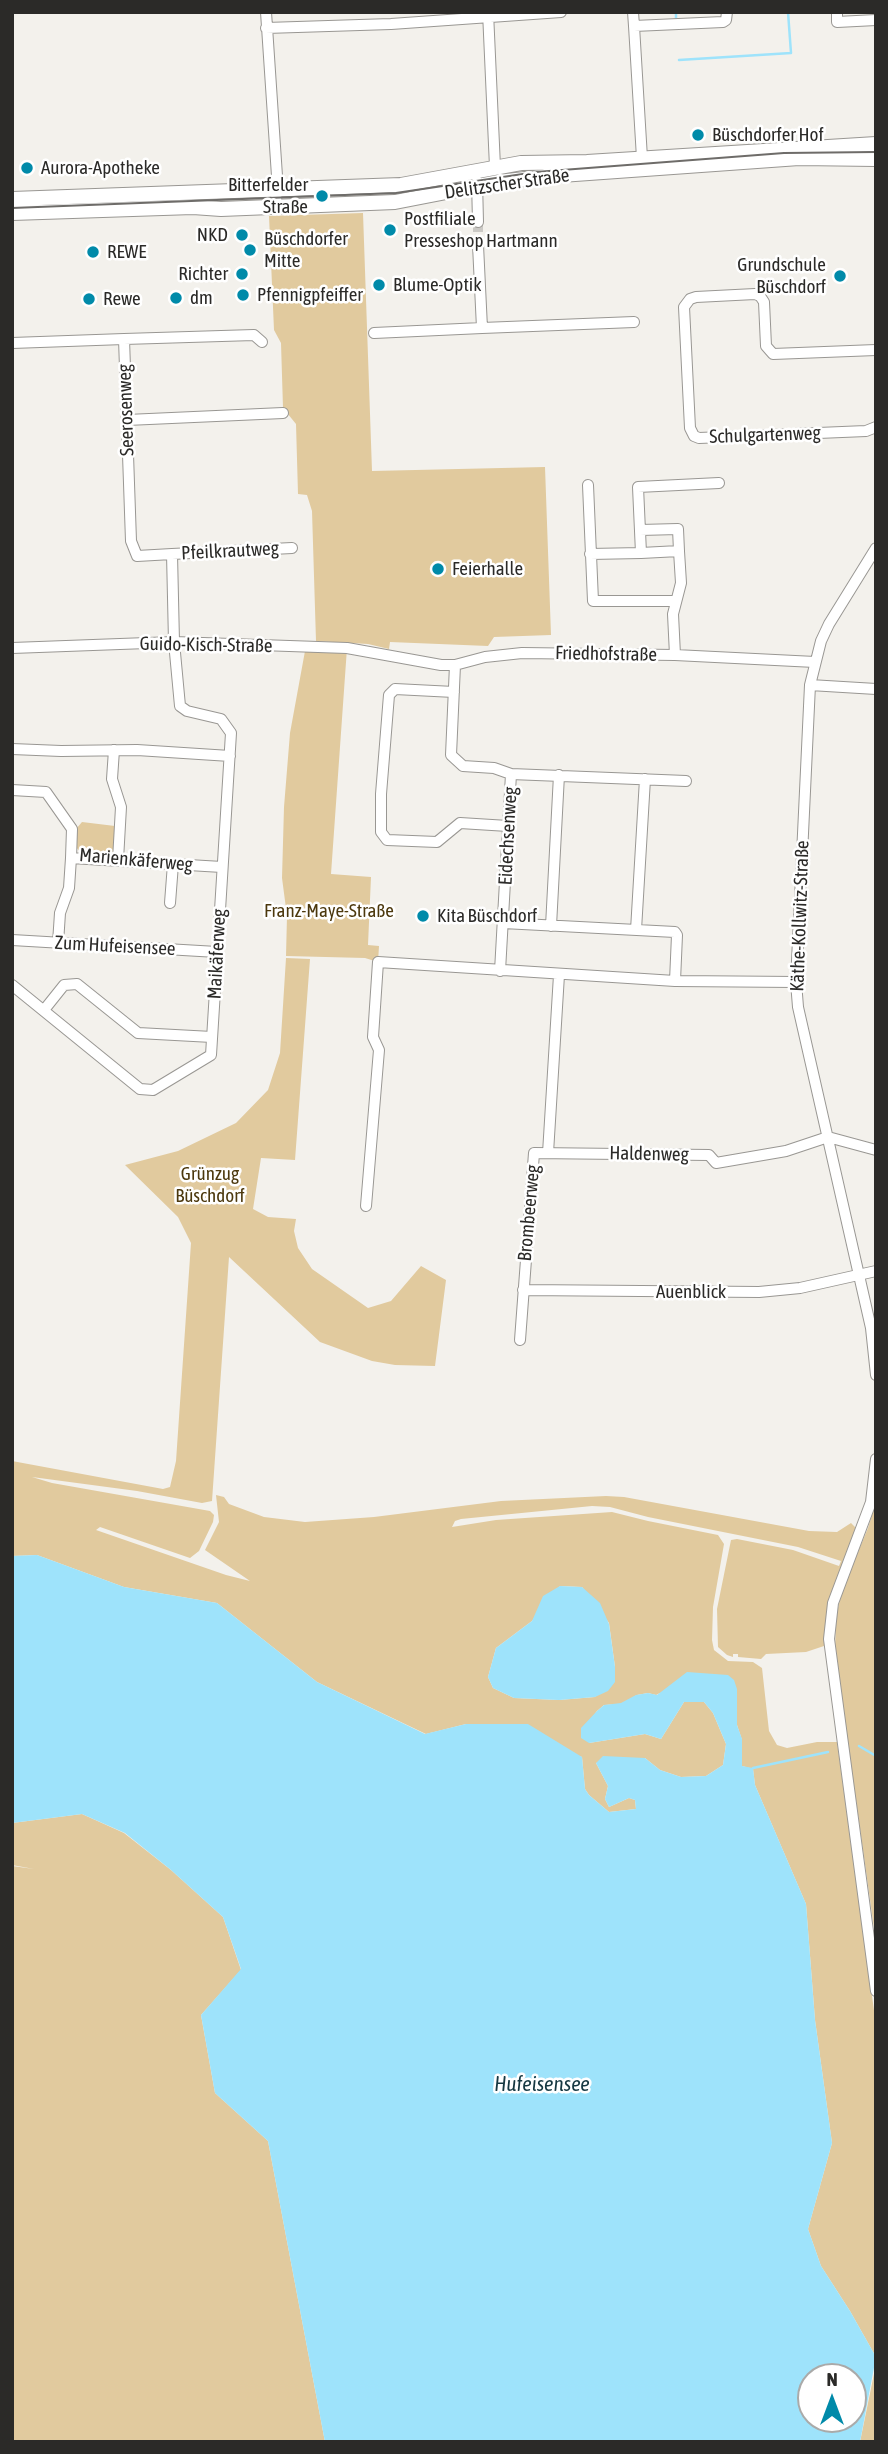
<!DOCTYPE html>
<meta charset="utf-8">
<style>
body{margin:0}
#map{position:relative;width:888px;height:2454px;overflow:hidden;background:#f3f1ec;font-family:"Asap Condensed",sans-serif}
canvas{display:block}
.frame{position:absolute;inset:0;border:14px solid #2b2a28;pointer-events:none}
.north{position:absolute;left:797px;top:2363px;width:70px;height:70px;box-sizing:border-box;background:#fff;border:2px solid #aaaaa9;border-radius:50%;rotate:0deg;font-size:19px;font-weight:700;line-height:28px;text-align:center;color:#2b2a28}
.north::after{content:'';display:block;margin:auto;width:24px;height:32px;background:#008aa9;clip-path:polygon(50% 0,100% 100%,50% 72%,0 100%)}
</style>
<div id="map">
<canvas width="888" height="2454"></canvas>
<div class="frame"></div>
<div class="north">N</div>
</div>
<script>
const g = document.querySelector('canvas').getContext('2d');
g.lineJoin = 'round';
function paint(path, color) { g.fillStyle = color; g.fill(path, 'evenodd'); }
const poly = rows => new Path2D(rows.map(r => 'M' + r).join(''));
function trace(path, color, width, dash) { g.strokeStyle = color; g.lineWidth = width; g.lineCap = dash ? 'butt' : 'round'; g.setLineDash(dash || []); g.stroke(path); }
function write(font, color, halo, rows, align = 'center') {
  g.font = font + ' "Asap Condensed",sans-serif'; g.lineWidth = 5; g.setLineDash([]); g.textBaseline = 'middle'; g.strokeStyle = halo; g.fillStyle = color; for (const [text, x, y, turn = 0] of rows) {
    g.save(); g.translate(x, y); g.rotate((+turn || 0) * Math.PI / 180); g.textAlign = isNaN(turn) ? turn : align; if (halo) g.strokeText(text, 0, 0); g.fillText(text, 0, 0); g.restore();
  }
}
paint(poly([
 [363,213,372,471,545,467,551,635,494,637,488,646,390,642,389,649,368,644,316,641,312,511,307,495,298,494,296,424,283,408,281,343,274,330,269,216],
 [347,648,331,874,371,877,368,945,379,946,378,962,365,958,286,956,287,916,282,878,284,807,290,733,305,651],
 [82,822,115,826,115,848,112,854,108,856,82,854,76,847,76,829],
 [286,958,310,959,295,1160,261,1158,253,1209,268,1217,296,1219,294,1231,298,1248,312,1269,368,1308,391,1301,421,1266,446,1280,435,1366,395,1365,372,1361,320,1342,229,1257,212,1501,202,1503,137,1491,32,1477,52,1483,210,1511,214,1515,213,1522,199,1551,190,1558,100,1527,96,1530,226,1575,250,1581,205,1550,219,1522,216,1495,224,1497,229,1504,264,1517,305,1522,374,1517,501,1501,606,1496,624,1497,809,1531,837,1532,851,1523,857,1529,829,1599,824,1646,806,1652,766,1654,761,1659,738,1657,738,1654,733,1654,733,1657,727,1655,718,1647,717,1609,731,1540,737,1539,793,1550,839,1566,841,1561,798,1547,648,1517,610,1507,592,1506,461,1519,455,1521,452,1527,496,1520,612,1512,648,1521,718,1535,724,1544,713,1607,712,1640,714,1650,728,1661,753,1662,762,1668,769,1731,777,1745,787,1748,817,1742,837,1742,876,2025,876,2357,850,2311,821,2266,808,2229,832,2143,815,2020,806,1904,755,1785,753,1769,742,1766,742,1740,737,1725,737,1689,660,1693,656,1695,648,1693,637,1695,621,1704,604,1705,597,1711,592,1718,589,1743,645,1734,661,1739,684,1702,704,1702,713,1713,726,1744,723,1765,706,1776,681,1777,660,1770,645,1758,596,1763,608,1786,605,1799,609,1807,629,1798,635,1800,636,1809,609,1812,589,1795,585,1789,582,1757,466,1724,426,1734,317,1682,217,1603,124,1587,37,1555,12,1556,12,1461,163,1489,170,1487,176,1461,191,1243,178,1217,125,1165,178,1151,236,1123,268,1090,280,1053],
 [560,1586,582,1587,609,1623,615,1667,595,1697,559,1700,514,1698,493,1688,488,1677,496,1648,532,1621],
 [876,1502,876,1942,835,1652,836,1616,843,1588,868,1528],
 [82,1814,124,1833,171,1870,223,1917,241,1970,201,2015,215,2093,268,2141,325,2442,12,2442,12,1866,34,1869,12,1865,12,1823],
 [876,2364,876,2442,860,2442]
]), '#e1ca9e');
paint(poly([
 [37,1555,124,1587,217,1603,317,1682,425,1734,466,1724,528,1724,582,1757,585,1789,589,1795,609,1812,636,1809,635,1800,629,1798,609,1807,605,1799,608,1786,596,1763,603,1756,645,1758,660,1770,681,1777,706,1776,723,1765,726,1744,713,1713,704,1702,684,1702,661,1739,645,1734,589,1743,581,1738,581,1728,597,1711,604,1705,621,1703,636,1695,648,1693,657,1695,687,1672,728,1675,734,1680,737,1689,737,1725,742,1739,742,1766,753,1768,755,1785,806,1904,815,2020,832,2143,808,2229,821,2266,850,2311,876,2357,860,2442,325,2442,268,2141,215,2093,201,2015,241,1969,223,1917,171,1870,125,1833,82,1814,12,1823,12,1556],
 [811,2377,853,2377,853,2419,811,2419],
 [560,1586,582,1587,600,1603,609,1624,615,1667,615,1682,608,1691,595,1697,559,1700,514,1698,493,1688,488,1677,496,1648,532,1621,543,1596]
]), '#9ee3fb');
trace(poly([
 [676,12,676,18],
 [679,60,791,53,788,12],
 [859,1746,876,1756],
 [753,1768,828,1752]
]), '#9ee3fb', 2.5);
trace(poly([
 [478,222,478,245]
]), '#cbc9c5', 10, [10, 5]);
const minor = poly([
 [266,12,277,176,276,207],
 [488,12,495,167],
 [633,12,634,26],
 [837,12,837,22,876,20],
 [266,28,391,24,561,12],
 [642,158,634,26,723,22,726,20,727,12],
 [477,181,478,222],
 [482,328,634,322],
 [374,333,482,328,478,245],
 [124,339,254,335,262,342],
 [12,343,124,339,131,541,137,556,172,554],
 [876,350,773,354,766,346,764,302,760,296,755,294,696,297,690,299,684,307,690,428,694,436,699,438,866,431,876,427],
 [127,420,283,413],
 [588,485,593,601,676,601],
 [640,530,678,529,679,551],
 [876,548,829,624,821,641,810,685,796,982,798,1007,871,1328,876,1375],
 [590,554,641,553],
 [12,648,174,642,347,648,441,665,455,665,485,657,522,653,675,655,815,662],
 [675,655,673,614,681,583,679,551,641,553,638,487,719,483],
 [455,665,451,755,463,766,494,768,511,774,500,971],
 [810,685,876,689],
 [454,692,395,689,389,695,381,794,381,832,387,840,437,842,460,823,508,826],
 [12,749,61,751,137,750,230,756],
 [114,750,112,779,121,807,118,860],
 [511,774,686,781],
 [12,790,46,792,72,829,71,858,222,867],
 [170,903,173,864],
 [503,923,675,932,677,935,675,981],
 [551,926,559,775],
 [636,930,645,779],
 [12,940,217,952],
 [58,943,60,913,69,888,71,858],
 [12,985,140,1089,153,1090,211,1055,231,733,221,719,187,711,180,706,174,642,172,554,292,548],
 [44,1010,64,985,77,984,138,1033,212,1037],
 [828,1137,876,1150],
 [548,1153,559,975],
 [366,1206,379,1050,373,1037,378,962,675,981,796,982],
 [523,1290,759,1292,800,1288,876,1271],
 [520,1340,534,1153,709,1155,716,1163,786,1151,828,1137],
 [876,1459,871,1502,833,1603,829,1639,876,1991]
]);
const major = poly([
 [12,199,401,185,521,163,587,162,876,144],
 [12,213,193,207,221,209,395,202,498,182,561,175,799,158,876,159]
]);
trace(minor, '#999793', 12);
trace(major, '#999793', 16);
trace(minor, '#fff', 10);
trace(major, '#fff', 14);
trace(poly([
 [12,208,396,193,536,172,784,153,876,152]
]), '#6e6c69', 2);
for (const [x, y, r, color] of [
 [698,135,7,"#008aa9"],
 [27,168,7,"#008aa9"],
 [322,196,7,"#008aa9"],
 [390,230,7,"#008aa9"],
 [242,235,7,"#008aa9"],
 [250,250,7,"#008aa9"],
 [93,252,7,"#008aa9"],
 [242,274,7,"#008aa9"],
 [840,276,7,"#008aa9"],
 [379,285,7,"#008aa9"],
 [243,295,7,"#008aa9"],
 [176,298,7,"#008aa9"],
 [89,299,7,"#008aa9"],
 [438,569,7,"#008aa9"],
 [423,916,7,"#008aa9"]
]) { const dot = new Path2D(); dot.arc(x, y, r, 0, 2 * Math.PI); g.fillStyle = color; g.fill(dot); trace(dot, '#fff', 2.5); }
write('19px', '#2b2a28', '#fff', [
 ["Büschdorfer Hof",712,135],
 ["Aurora-Apotheke",41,168],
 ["Bitterfelder",308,185,"right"],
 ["Straße",308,207,"right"],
 ["Postfiliale",404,219],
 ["Presseshop Hartmann",404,241],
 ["NKD",228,235,"right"],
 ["Büschdorfer",264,239],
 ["Mitte",264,261],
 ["REWE",107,252],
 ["Grundschule",826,265,"right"],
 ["Büschdorf",826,287,"right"],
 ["Richter",228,274,"right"],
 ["Blume-Optik",393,285],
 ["Pfennigpfeiffer",257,295],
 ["dm",190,298],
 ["Rewe",103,299],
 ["Feierhalle",452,569],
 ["Kita Büschdorf",437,916]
], 'left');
write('19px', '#2b2a28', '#fff', [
 ["Delitzscher Straße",507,184,-8],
 ["Seerosenweg",126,410,-92],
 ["Schulgartenweg",765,435,-2],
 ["Pfeilkrautweg",230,551,-3],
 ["Guido-Kisch-Straße",206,645,1],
 ["Friedhofstraße",606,654,1],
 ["Eidechsenweg",508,836,-87],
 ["Marienkäferweg",136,860,5],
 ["Käthe-Kollwitz-Straße",800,916,-88],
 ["Zum Hufeisensee",115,946,3],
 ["Maikäferweg",217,954,-87],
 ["Haldenweg",649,1154,1],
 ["Brombeerweg",529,1213,-85],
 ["Auenblick",691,1292]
]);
write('19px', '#4c380d', '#fff', [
 ["Franz-Maye-Straße",329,911],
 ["Grünzug",210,1174],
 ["Büschdorf",210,1196]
]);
write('italic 21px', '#163842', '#fff', [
 ["Hufeisensee",542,2084]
]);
</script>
